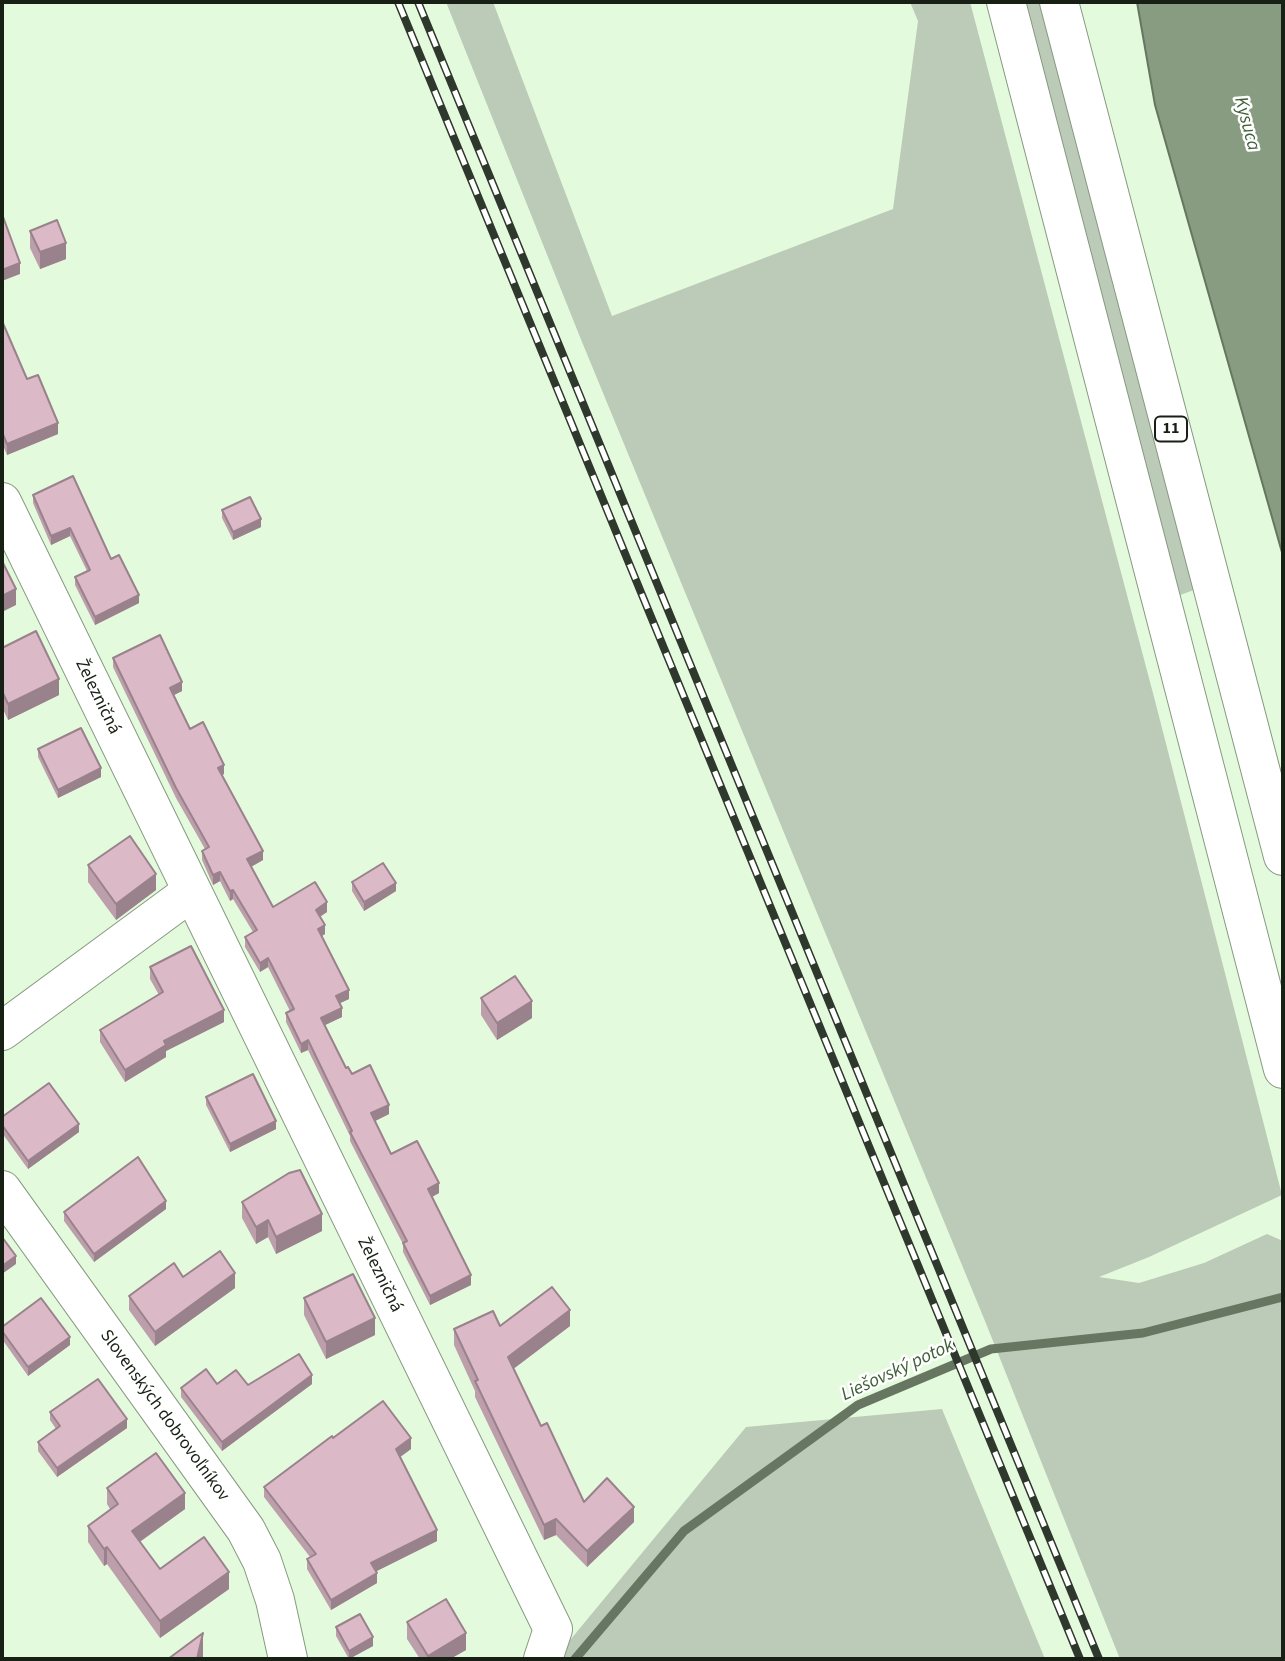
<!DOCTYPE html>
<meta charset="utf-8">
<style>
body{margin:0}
#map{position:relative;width:1285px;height:1661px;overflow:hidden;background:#e4fadd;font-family:"Source Sans 3",sans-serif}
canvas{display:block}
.frame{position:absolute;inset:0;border:4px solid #181f15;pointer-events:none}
</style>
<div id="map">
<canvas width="1285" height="1661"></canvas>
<div class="frame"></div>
</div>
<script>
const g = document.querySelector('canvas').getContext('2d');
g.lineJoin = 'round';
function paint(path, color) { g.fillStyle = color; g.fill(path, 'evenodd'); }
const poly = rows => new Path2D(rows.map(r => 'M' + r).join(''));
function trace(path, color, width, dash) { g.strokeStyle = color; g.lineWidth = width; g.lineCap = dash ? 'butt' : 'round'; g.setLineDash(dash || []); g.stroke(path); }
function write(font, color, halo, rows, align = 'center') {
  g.font = font + ' "Source Sans 3",sans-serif'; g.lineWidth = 5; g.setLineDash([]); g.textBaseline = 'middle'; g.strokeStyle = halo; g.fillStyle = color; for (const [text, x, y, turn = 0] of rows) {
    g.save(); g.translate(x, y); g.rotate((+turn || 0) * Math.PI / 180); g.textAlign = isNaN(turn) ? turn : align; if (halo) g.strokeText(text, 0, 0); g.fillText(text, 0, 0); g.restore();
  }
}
paint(poly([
 [446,2,493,2,612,316,893,209,918,21,910,2,970,2,1154,697,1282,1195,1149,1257,1099,1277,1139,1283,1204,1263,1267,1234,1283,1241,1283,1659,1120,1659,985,1321,580,337],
 [1025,2,1041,2,1194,590,1180,595],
 [942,1409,1045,1659,546,1659,566,1645,746,1427]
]), '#bccab8');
const water = poly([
 [1137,2,1283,2,1283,556,1155,105,1137,2]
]);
paint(water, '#879c81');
trace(water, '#667661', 2);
trace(poly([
 [575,1659,684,1531,858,1405,991,1349,1143,1333,1283,1297]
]), '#667661', 9);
const minor = poly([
 [2,502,553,1629,543,1659],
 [2,1031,191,892],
 [2,1190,246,1530,262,1561,275,1600,288,1659]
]);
const major = poly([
 [1006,2,1283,1069],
 [1059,2,1283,856]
]);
trace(minor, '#869a80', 40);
trace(major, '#869a80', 40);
trace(minor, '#fff', 38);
trace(major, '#fff', 38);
const rail = poly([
 [398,2,1080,1659],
 [418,2,1099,1659]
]);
trace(rail, '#2f382c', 8);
trace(rail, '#fff', 5, [16]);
paint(poly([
 [30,231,66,259,40,269,30,248],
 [2,321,27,379,58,434,7,455,2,443],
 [33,495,111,559,139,603,95,625,75,585,75,577,87,571,70,536,51,545,33,503],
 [222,510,261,527,233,540,222,518],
 [2,648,59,695,8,720,2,707],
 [113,658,182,691,174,695,190,729,224,774,222,775,263,860,251,867,273,907,327,912,320,917,325,934,322,936,349,999,340,1003,342,1017,325,1025,346,1068,389,1114,375,1121,391,1154,439,1193,432,1197,471,1285,430,1305,403,1252,403,1244,350,1141,350,1136,308,1050,301,1053,286,1022,286,1013,290,1011,268,967,260,972,245,947,245,937,253,932,233,899,230,901,220,881,213,885,202,860,202,851,205,849,176,798,113,667],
 [38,749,101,777,58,798,38,757],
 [88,865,156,890,116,920,88,882],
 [352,882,396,891,364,911,352,891],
 [150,967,224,1022,166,1051,166,1057,125,1082,100,1042,100,1030,159,995,150,979],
 [481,998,532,1018,497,1040,481,1015],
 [206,1097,276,1129,230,1152,206,1105],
 [2,1117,79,1132,28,1169,2,1133],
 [242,1202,322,1231,276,1254,268,1237,256,1244,242,1218],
 [166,1209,94,1262,64,1221,64,1212],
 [183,1277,235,1288,155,1346,129,1310,129,1296],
 [304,1298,375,1335,326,1359,304,1315],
 [500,1326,570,1326,513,1369,541,1426,584,1502,634,1522,587,1567,556,1535,544,1540,475,1397,475,1391,454,1345,454,1329],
 [2,1327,70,1345,28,1376,2,1339],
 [217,1384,248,1385,312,1384,222,1451,181,1397,181,1388],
 [50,1412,127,1428,57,1477,38,1451,38,1442,56,1429,50,1420],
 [333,1438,411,1449,400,1457,437,1541,376,1571,377,1583,331,1610,307,1569,307,1559,310,1557,264,1497,264,1487],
 [107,1488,185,1509,140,1542,160,1569,229,1589,160,1638,107,1564,104,1566,88,1542,88,1526,110,1509,107,1504],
 [407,1622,466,1650,450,1659,420,1659,407,1639],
 [336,1627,373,1646,349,1659,336,1636]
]), '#bc9fab');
paint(poly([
 [66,243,66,259,40,269,40,252],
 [20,263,20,274,2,281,2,270],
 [58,423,58,434,7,455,7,444],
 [261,519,261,527,233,540,233,532],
 [70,528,70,536,51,545,51,536],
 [16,589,16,605,2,612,2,596],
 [139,595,139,603,95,625,95,617],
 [59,679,59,695,8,720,8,704],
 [182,682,182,691,170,697,170,688],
 [224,765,224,774,218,777,218,768],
 [101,768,101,777,58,798,58,790],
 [263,851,263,860,247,869,247,859],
 [220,872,220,881,213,885,213,875],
 [156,874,156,890,116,920,116,904],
 [396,883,396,891,364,911,364,902],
 [233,890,233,899,230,901,230,891],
 [327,902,327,912,316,919,316,910],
 [325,925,325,934,318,938,318,929],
 [268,958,268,967,260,972,260,963],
 [349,990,349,999,336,1005,336,996],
 [532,1001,532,1018,497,1040,497,1023],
 [342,1008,342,1017,321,1027,321,1018],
 [224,1010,224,1022,166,1051,166,1057,125,1082,125,1070,164,1041],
 [308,1040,308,1050,301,1053,301,1044],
 [389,1105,389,1114,371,1123,371,1113],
 [276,1121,276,1129,230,1152,230,1144],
 [79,1124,79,1132,28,1169,28,1161],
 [439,1183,439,1193,428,1199,428,1189],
 [166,1201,166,1209,94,1262,94,1254],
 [322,1214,322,1231,276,1254,276,1237],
 [268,1220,268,1237,256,1244,256,1227],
 [16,1256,16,1264,2,1274,2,1266],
 [235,1273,235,1288,155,1346,155,1332],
 [471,1275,471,1285,430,1305,430,1296],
 [570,1310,570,1326,508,1373,508,1357],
 [375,1318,375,1335,326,1359,326,1342],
 [70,1337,70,1345,28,1376,28,1367],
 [312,1375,312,1384,222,1451,222,1442],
 [127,1419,127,1428,57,1477,57,1468],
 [411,1438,411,1449,396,1460,396,1449],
 [185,1493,185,1509,132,1547,132,1531],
 [634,1507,634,1522,587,1567,587,1551],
 [556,1519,556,1535,544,1540,544,1525],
 [437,1530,437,1541,371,1574,371,1563],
 [107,1547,107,1564,104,1566,104,1549],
 [229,1572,229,1589,160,1638,160,1621],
 [377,1573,377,1583,331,1610,331,1600],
 [203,1633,203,1659,197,1659],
 [466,1633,466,1650,450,1659,428,1659,428,1656],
 [373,1637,373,1646,349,1659,349,1651]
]), '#99828b');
const building = poly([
 [2,214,20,263,2,270,2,214],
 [57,220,66,243,40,252,30,231,57,220],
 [2,321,27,379,38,375,58,423,7,444,2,432,2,321],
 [73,476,111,559,119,555,139,595,95,617,75,577,90,570,70,528,51,536,33,495,73,476],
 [250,497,261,519,233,532,222,510,250,497],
 [2,561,16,589,2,596,2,561],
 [36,631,59,679,8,704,2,691,2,648,36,631],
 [160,635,182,682,170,688,190,729,203,722,224,765,218,768,263,851,247,859,273,907,315,882,327,902,316,910,325,925,318,929,349,990,336,996,342,1008,321,1018,346,1068,348,1067,352,1074,370,1065,389,1105,371,1113,391,1154,417,1141,439,1183,428,1189,471,1275,430,1296,403,1243,407,1241,350,1132,352,1131,308,1040,301,1044,286,1013,294,1009,268,958,260,963,245,937,257,930,233,890,230,891,220,872,213,875,202,851,209,847,176,788,113,658,160,635],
 [81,728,101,768,58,790,38,749,81,728],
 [130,836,156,874,116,904,88,865,130,836],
 [383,863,396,883,364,902,352,882,383,863],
 [191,946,224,1010,164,1041,166,1045,125,1070,100,1030,163,992,150,967,191,946],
 [515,976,532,1001,497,1023,481,998,515,976],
 [253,1074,276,1121,230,1144,206,1097,253,1074],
 [49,1083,79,1124,28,1161,2,1125,2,1117,49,1083],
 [138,1157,166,1201,94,1254,64,1212,138,1157],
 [300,1170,322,1214,276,1237,268,1220,256,1227,242,1202,289,1173,300,1170],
 [2,1237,16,1256,2,1266,2,1237],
 [220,1251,235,1273,155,1332,129,1296,174,1263,183,1277,220,1251],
 [353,1274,375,1318,326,1342,304,1298,353,1274],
 [552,1287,570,1310,508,1357,541,1426,547,1423,584,1502,607,1478,634,1507,587,1551,556,1519,544,1525,475,1381,478,1380,454,1329,493,1311,500,1326,552,1287],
 [41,1298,70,1337,28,1367,2,1331,2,1327,41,1298],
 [299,1354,312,1375,222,1442,181,1388,206,1369,217,1384,236,1370,248,1385,299,1354],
 [98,1379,127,1419,57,1468,38,1442,60,1426,50,1412,98,1379],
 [383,1401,411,1438,396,1449,437,1530,371,1563,377,1573,331,1600,307,1559,316,1554,264,1487,332,1436,333,1438,383,1401],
 [156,1453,185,1493,132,1531,160,1569,204,1537,229,1572,160,1621,107,1547,104,1549,88,1526,118,1504,107,1488,156,1453],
 [446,1599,466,1633,428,1656,407,1622,446,1599],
 [360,1614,373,1637,349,1651,336,1627,360,1614],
 [203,1633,197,1659,168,1659,203,1633]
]);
paint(building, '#dbb9c7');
trace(building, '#99828b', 2);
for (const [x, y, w] of [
 [1171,429,32]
]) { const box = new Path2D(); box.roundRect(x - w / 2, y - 12.5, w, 25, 5); g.fillStyle = '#fff'; g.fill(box); trace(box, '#181f15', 2); }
write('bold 16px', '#181f15', null, [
 ["11",1171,429]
]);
write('18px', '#181f15', '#fff', [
 ["Železničná",97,697,64],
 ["Železničná",379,1275,64],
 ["Slovenských dobrovoľníkov",164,1416,54]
]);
write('italic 19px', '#3f6036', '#fff', [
 ["Kysuca",1246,124,75],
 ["Liešovský potok",898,1371,-25]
]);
</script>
